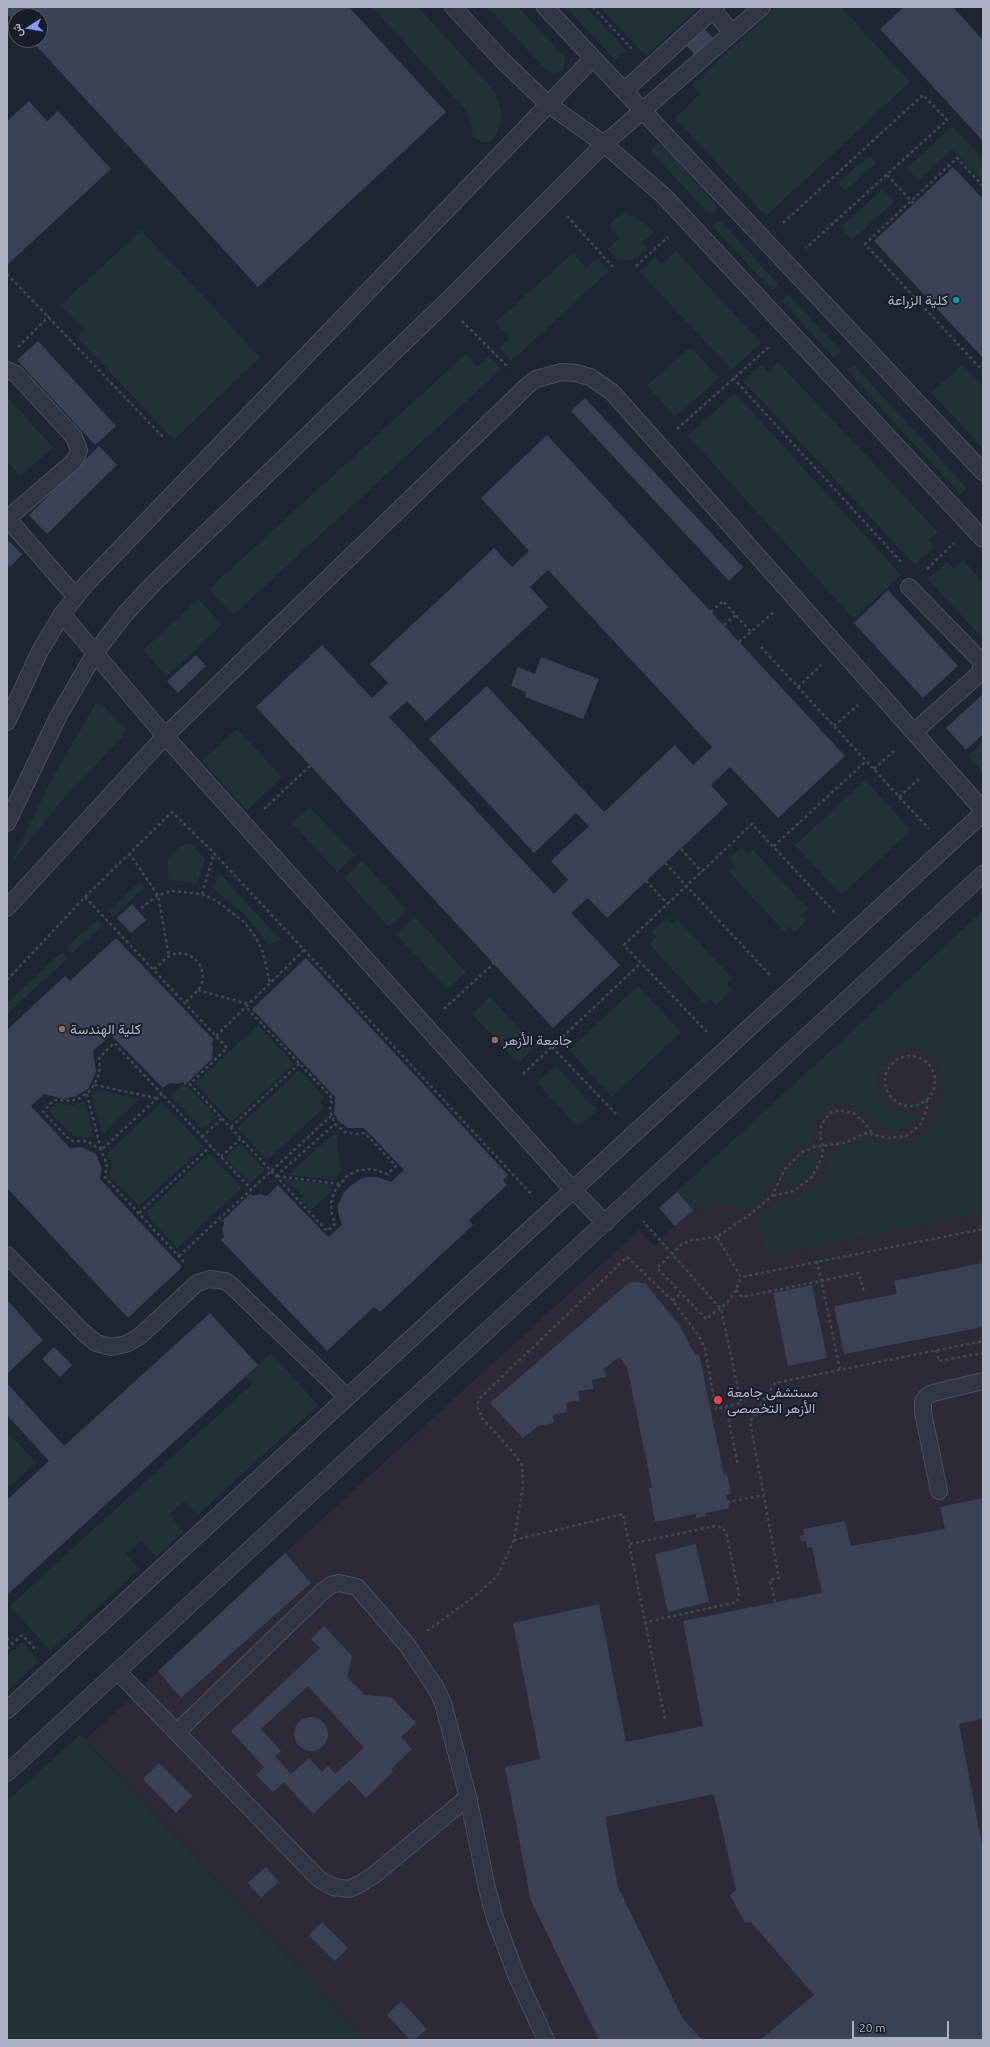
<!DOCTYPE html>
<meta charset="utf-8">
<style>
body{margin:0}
#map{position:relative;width:990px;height:2047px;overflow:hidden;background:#202534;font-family:Ubuntu,Vazirmatn,sans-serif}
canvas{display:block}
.frame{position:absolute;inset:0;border:8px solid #adb1c2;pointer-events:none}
.north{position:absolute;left:8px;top:8px;width:40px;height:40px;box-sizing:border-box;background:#191d29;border:1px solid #545866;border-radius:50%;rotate:258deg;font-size:11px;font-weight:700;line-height:16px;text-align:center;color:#adb1c2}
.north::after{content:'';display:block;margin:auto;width:14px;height:18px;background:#819af3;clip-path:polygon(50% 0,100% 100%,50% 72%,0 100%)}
.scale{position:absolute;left:852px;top:2021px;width:97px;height:18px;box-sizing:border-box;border:2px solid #adb1c2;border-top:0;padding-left:5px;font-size:12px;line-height:14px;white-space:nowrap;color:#adb1c2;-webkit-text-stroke:3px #191d29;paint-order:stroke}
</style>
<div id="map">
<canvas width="990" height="2047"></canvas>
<div class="frame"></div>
<div class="north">ش</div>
<div class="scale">20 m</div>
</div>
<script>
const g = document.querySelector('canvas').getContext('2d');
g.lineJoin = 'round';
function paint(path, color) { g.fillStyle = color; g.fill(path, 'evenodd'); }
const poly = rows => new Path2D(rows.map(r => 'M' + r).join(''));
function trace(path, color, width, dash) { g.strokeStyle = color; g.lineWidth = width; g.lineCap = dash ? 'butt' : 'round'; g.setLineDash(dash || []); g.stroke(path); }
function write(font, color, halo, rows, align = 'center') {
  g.font = font + ' Ubuntu,Vazirmatn,sans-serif'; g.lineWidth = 4; g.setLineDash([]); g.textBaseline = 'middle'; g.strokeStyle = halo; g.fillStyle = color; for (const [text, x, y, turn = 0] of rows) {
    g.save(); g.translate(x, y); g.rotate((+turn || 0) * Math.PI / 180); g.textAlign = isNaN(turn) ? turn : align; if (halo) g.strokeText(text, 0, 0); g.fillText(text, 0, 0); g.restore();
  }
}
paint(poly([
 [983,911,983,2040,364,2040,85,1740,285,1553,639,1230,654,1246,675,1226,659,1208]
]), '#2e2a37');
paint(poly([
 [372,7,418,7,490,86,496,94,502,113,499,126,496,135,491,141,484,143,473,137,470,119,465,109],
 [487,7,519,7,565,58,565,64,562,70,556,73,550,72,544,67],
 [566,7,586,7,626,50,615,60],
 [600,7,699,7,646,56],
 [776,7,841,7,910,82,766,216,675,118,700,94,692,85],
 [952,126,983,159,983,182,952,149,918,181,907,168],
 [655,144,663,145,715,204,717,207,715,213,709,214,653,154,652,149],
 [869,156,876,163,845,191,838,183],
 [883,189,894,202,852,240,841,227],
 [624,214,637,217,654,232,642,242,647,249,636,259,619,260,608,249,619,237,609,226,613,220],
 [720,220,778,284,772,290,712,226],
 [141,230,260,357,174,440,77,337,84,330,61,305],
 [676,251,761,343,732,370,640,272,655,257,662,264],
 [573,253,586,268,597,258,609,271,511,361,499,348,510,338,496,322],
 [788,294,841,351,834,358,782,301],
 [691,347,719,378,675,417,647,385],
 [466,354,477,367,489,356,501,369,233,615,209,589],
 [778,362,938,532,929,540,935,546,915,565,743,381,761,364,768,372],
 [854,365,967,488,960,494,847,371],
 [962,365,983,386,983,448,931,393],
 [735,393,901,575,854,619,688,436],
 [7,397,53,447,20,476,7,462],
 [963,560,983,582,983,639,928,579,947,562,954,569],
 [199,599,222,625,167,676,143,650],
 [96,703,101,704,123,725,126,730,124,735,64,798,11,864,49,784],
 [237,729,282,777,247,810,202,761],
 [983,741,983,771,982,772,968,756],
 [865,780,911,830,841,895,795,845],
 [310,807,355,855,337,872,292,823],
 [187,844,192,845,205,859,197,883,169,880,167,860,179,847],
 [741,847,748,854,753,850,808,909,801,915,806,921,794,933,789,926,784,931,729,872,735,866,729,859],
 [362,861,407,910,389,927,344,878],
 [219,873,282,941,268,944,244,914,214,889],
 [140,882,145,887,113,917,108,911],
 [983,911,983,1212,777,1254,768,1255,764,1250,763,1239,756,1218,760,1213,773,1204,794,1199,814,1189,826,1170,831,1152,868,1138,886,1144,908,1143,918,1138,932,1124,943,1103,944,1089,940,1068,934,1059,926,1052,915,1049,905,1048,894,1052,879,1068,876,1078,877,1089,881,1099,889,1108,915,1115,916,1119,912,1124,900,1129,891,1129,883,1127,856,1107,840,1103,832,1104,825,1107,815,1120,814,1141,811,1144,792,1151,785,1159,766,1193,756,1202,747,1208,727,1203,717,1203,693,1210,677,1192],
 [415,917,466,972,447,989,396,934],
 [667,918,672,924,677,919,732,978,727,984,732,990,716,1005,710,999,705,1004,649,944,656,937,651,932],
 [98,919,103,925,71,954,66,948],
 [62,952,68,958,7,1014,7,1003],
 [638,986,681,1032,612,1097,569,1050],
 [490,997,536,1046,518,1063,472,1014],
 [258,1025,294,1064,231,1122,195,1083],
 [556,1066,597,1110,578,1127,537,1083],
 [299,1070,324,1096,321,1102,323,1109,267,1160,237,1128],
 [184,1083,217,1117,203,1130,171,1096],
 [98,1090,140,1099,102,1135,92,1096],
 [85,1101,94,1137,89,1138,73,1136,49,1111,56,1103,73,1105],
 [162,1102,204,1147,139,1206,110,1176,112,1164,107,1154],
 [336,1132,341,1172,334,1180,288,1175],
 [240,1143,265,1170,250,1184,225,1158],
 [818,1149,817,1159,808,1176,792,1188,782,1190,788,1171,794,1163,809,1152],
 [209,1153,242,1188,177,1248,145,1213],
 [286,1179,332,1185,330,1193,311,1210,300,1199,304,1196,284,1181],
 [271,1353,318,1405,197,1515,184,1501,169,1515,184,1532,156,1557,141,1541,126,1554,139,1569,50,1651,10,1606,252,1384,245,1376],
 [7,1431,36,1462,7,1489],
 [23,1642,39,1661,7,1691,7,1657],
 [80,1735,190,1853,364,2040,7,2040,7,1801]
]), '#233236');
paint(poly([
 [7,7,349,7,446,112,258,287,31,40,40,40,40,16,16,16,16,24,7,14],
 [904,7,953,7,983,40,983,141,880,29],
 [705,29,714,39,695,55,686,45],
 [29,101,47,121,58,111,111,169,7,265,7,121],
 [953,167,983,199,983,358,874,241],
 [38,341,116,426,95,445,17,360],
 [585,398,743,567,729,581,571,411],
 [547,435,845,756,778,818,730,767,711,785,728,804,607,918,588,898,571,913,620,965,553,1028,256,707,322,645,372,698,388,683,370,664,494,548,512,567,529,551,481,498],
 [548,570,712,747,693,765,675,745,604,812,487,686,429,739,534,853,576,813,589,826,551,861,568,880,554,894,389,717,407,701,426,721,548,607,530,587],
 [99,446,117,465,47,534,29,515],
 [9,541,22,554,10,567,7,564,7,543],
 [888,590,958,666,923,698,854,623],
 [196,655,206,666,178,693,167,681],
 [541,657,599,679,583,719,525,697,526,692,511,686,518,667,535,674],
 [983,694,983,734,966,750,946,728],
 [132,904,146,920,131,933,117,918],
 [116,938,214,1040,212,1042,213,1049,212,1056,213,1058,185,1085,183,1082,177,1084,170,1083,163,1088,111,1035,93,1051,96,1071,94,1077,88,1089,76,1096,63,1099,44,1094,31,1106,70,1148,82,1147,96,1154,102,1169,100,1179,182,1267,128,1318,7,1188,7,1030,65,976,70,981],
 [306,958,508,1175,503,1180,507,1185,469,1220,473,1225,380,1312,374,1307,327,1351,221,1240,224,1237,222,1230,224,1223,222,1221,250,1194,253,1196,260,1194,267,1196,278,1185,328,1237,342,1225,338,1212,338,1205,344,1192,349,1187,362,1178,369,1177,377,1177,391,1182,404,1170,364,1128,348,1128,339,1122,334,1113,335,1097,252,1009],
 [677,1192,693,1210,675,1226,659,1208],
 [983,1263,983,1327,844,1354,834,1306,897,1294,894,1281],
 [630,1282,645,1283,680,1326,695,1355,699,1354,724,1475,727,1474,731,1494,726,1495,729,1508,705,1513,706,1516,696,1518,696,1514,655,1522,649,1488,652,1487,627,1367,619,1357,604,1369,606,1377,592,1380,593,1389,578,1391,580,1400,566,1403,567,1412,553,1415,554,1423,538,1426,523,1438,490,1403],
 [812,1285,827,1358,788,1366,773,1293],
 [7,1300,43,1340,7,1374],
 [210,1313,258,1365,7,1595,7,1500,49,1461,7,1415,7,1383,64,1446],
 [54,1347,72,1365,60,1377,42,1359],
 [983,1498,983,1719,959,1724,983,1850,983,2040,760,2040,814,1995,751,1922,745,1923,730,1895,736,1890,714,1794,605,1817,618,1887,683,2019,702,2040,599,2040,531,1901,505,1767,540,1759,513,1623,599,1604,626,1742,703,1726,683,1621,822,1593,812,1547,807,1548,806,1541,801,1542,800,1536,804,1535,803,1529,845,1521,851,1546,945,1529,940,1507],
 [696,1544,709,1602,668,1612,655,1554],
 [285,1553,311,1583,181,1698,158,1671],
 [324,1626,352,1656,347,1677,365,1695,391,1697,416,1723,401,1737,412,1749,391,1769,393,1772,366,1798,349,1780,313,1814,284,1782,273,1792,256,1775,264,1767,231,1731,320,1648,311,1639],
 [308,1686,364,1748,335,1774,328,1766,322,1772,309,1758,291,1774,275,1756,281,1751,261,1729],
 '294 1734a17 17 0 1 1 34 0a17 17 0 1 1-34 0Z',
 [159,1763,192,1796,176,1813,143,1779],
 [266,1867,279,1882,261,1898,248,1883],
 [322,1922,348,1948,335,1961,309,1935],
 [401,2001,427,2029,415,2040,410,2040,387,2015]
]), '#3c4255');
const lane = poly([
 [453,7,503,61,548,104,604,144,664,196,983,539],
 [545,7,983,472],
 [713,10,732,33],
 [624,91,716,7],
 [7,370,16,374,74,437,79,450,77,456,73,462,7,519],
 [7,518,76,597],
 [909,587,981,661,982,665,979,674,914,732],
 [62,614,165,736,572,1189,605,1223],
 [7,722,40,651,62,614,86,584,593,58],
 [7,823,58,717,95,653,125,614,153,584,445,303,604,144,762,7],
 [7,908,165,736,527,386,536,379,562,372,576,373,590,377,612,392,983,810],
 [7,1255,84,1333,96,1343,111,1347,126,1344,140,1336,197,1283,210,1279,225,1281,231,1285,347,1397],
 [939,1491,923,1412,923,1401,927,1396,933,1393,983,1381],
 [118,1672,319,1879,333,1887,349,1889,360,1884,374,1875,468,1797],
 [7,1710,983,813],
 [177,1732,324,1590,331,1585,339,1583,357,1587,407,1645,436,1688,443,1703,468,1797,487,1888,495,1918,517,1977,546,2040],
 [7,1773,983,874]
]);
trace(lane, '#4d5260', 18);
trace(poly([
 [593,7,632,49],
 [887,175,914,204],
 [983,186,957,158,865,244,983,371],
 [567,216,613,267],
 [783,223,923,95,947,120,806,248],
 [636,266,668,237],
 [7,274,163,437],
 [462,321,509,368],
 [18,347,49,316],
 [733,378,903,564],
 [677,429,769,347],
 [927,569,954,543],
 [711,612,723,601,751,632],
 [724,625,736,615],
 [739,642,774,612],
 [761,647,929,829],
 [798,687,821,665],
 [834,726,858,705],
 [874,769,896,749],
 [899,797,921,777],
 [264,809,310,766],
 [774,846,866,761],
 [681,849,702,872],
 [129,853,158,895,169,956],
 [665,863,770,975],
 [646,881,668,904],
 [202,894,214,854],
 [85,897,227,1048,190,1084,327,1231,335,1224,332,1214,331,1203,334,1192,347,1176,356,1171,367,1169,377,1170,387,1174,396,1166,365,1133,358,1134,345,1132,335,1124,330,1111,332,1098,246,1007],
 [141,908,158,895,172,891,202,894,217,901,245,923,255,936,263,952,270,984],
 [154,969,169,956,177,953,186,954,194,958,200,965,203,973,202,983,198,990,185,1003],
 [7,980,85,897,172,812,214,853,532,1195],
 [198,990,248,1004],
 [444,1009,494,963],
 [707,1032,624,945,752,824,836,914],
 [216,1036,304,950],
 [552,1047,618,1116],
 '885 1081a25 25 0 1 1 50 0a25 25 0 1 1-50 0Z',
 [523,1074,641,963],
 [95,1085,156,1098],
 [87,1094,101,1150,162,1094],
 [927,1100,927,1109,920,1125,906,1136,888,1138,866,1133,844,1143,814,1147,802,1152,785,1169,772,1196,748,1216,717,1237,741,1277,983,1229],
 [231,1127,299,1064],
 [202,1137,222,1118],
 [221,1157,241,1138],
 [276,1176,335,1124],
 [277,1176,339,1184],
 [773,1196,794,1191,812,1177,822,1157,823,1146,820,1136,821,1125,830,1113,839,1110,853,1113,863,1121,872,1133],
 [139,1213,211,1146],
 [717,1237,692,1240,681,1245,657,1268,706,1319,727,1303,736,1290,741,1277],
 [179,1256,331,1116],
 [817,1261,840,1369],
 [184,1262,105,1177,107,1164,101,1150,87,1141,71,1141,43,1112,54,1100,71,1101,80,1098,91,1090,98,1077,100,1067,99,1058,114,1043,251,1189],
 [736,1290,742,1297,859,1273,864,1293],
 [673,1301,681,1293],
 [936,1350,939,1361,983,1353],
 [726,1407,738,1466],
 [727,1502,764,1495],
 [514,1540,623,1514,665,1719],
 [630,1544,715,1526,723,1528,727,1536,739,1595,737,1602,646,1622],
 [775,1602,770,1580,779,1578,750,1422,775,1383,983,1341],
 [427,1631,479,1593,498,1575,514,1540,523,1485,522,1465,513,1452,482,1418,477,1406,479,1399,627,1257,673,1301,700,1338,705,1349,716,1409,741,1403,721,1309,643,1221],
 [7,1638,13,1644],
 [7,1649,22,1635,36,1650]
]), '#3f4d53', 2.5, [3, 3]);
trace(lane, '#333745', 16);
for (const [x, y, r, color] of [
 [956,300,4,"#0f9aa8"],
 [62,1029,4,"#8d6e63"],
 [495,1040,4,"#8d6e63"],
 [718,1400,5,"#e0444e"]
]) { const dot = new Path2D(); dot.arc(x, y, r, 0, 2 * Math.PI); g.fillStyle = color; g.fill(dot); trace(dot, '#191d29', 1.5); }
write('14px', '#adb1c2', '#191d29', [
 ["كلية الزراعة",948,300,"right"],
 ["كلية الهندسة",70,1029],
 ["جامعة الأزهر",503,1040],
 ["مستشفى جامعة",727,1392],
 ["الأزهر التخصصى",727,1408]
], 'left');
</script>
